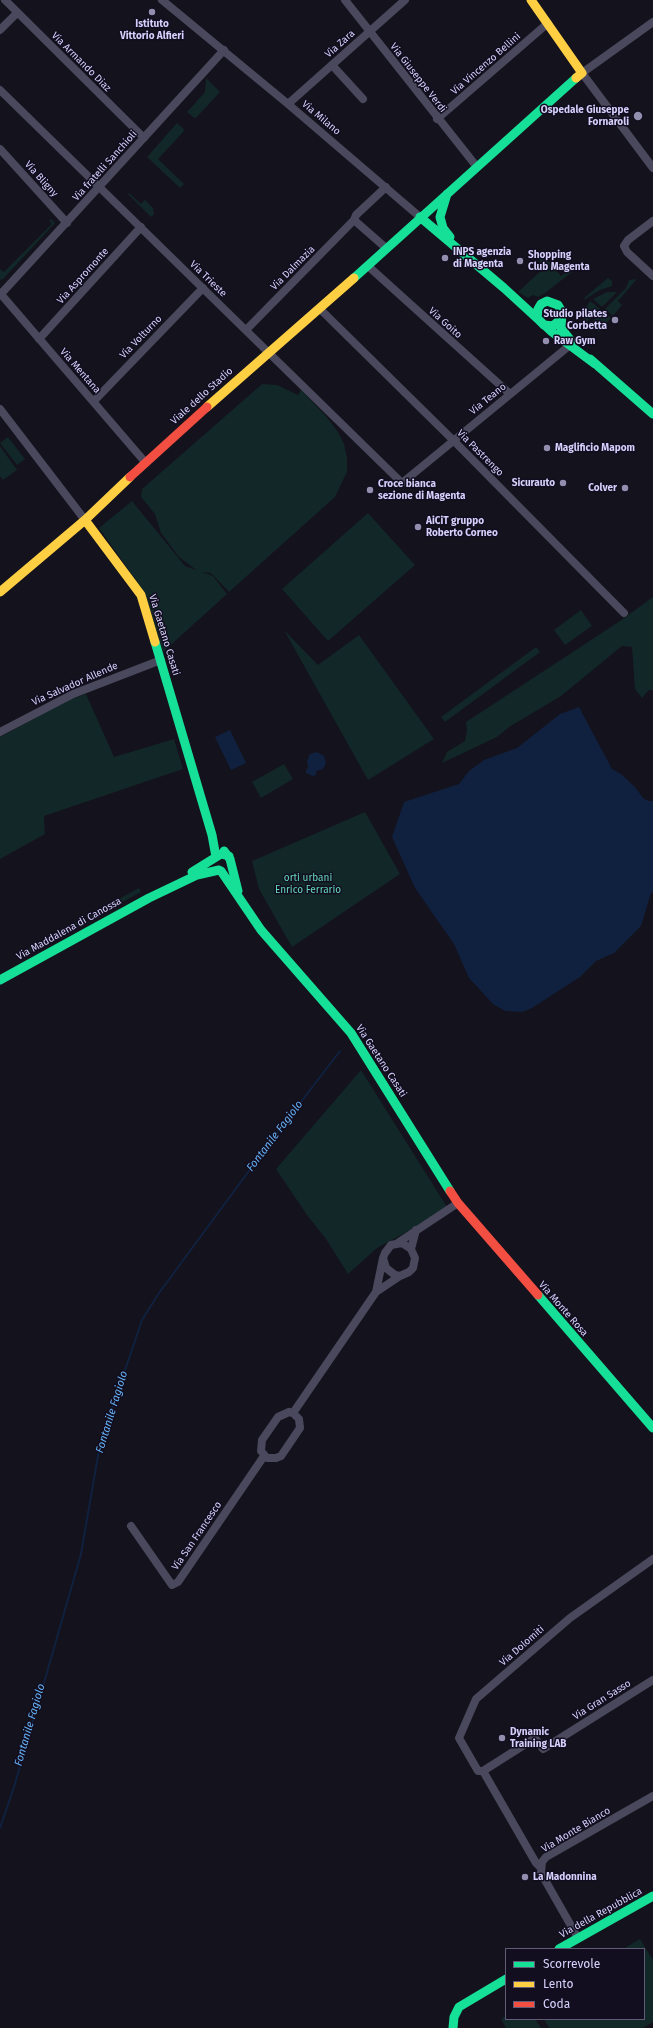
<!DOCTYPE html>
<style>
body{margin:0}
#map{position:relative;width:653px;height:2028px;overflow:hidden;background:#14121c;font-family:"Fira Sans",sans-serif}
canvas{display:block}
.legend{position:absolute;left:505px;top:1948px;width:140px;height:72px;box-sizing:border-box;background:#120e20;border:1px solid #605c78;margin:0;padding:5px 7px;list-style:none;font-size:12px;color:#d6d1fc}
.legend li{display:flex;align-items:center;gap:8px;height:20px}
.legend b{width:20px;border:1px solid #605c78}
</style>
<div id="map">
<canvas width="653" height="2028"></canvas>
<ul class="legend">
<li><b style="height:5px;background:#16e098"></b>Scorrevole</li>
<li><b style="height:5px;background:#ffcf43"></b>Lento</li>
<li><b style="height:5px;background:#f24e42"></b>Coda</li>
</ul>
</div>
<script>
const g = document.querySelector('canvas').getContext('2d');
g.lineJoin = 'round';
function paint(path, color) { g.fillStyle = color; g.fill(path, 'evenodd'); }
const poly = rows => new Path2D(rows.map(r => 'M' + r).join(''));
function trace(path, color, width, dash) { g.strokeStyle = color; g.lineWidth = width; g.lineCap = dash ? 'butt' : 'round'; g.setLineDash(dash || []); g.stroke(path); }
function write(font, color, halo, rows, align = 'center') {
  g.font = font + ' "Fira Sans",sans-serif'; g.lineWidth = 3; g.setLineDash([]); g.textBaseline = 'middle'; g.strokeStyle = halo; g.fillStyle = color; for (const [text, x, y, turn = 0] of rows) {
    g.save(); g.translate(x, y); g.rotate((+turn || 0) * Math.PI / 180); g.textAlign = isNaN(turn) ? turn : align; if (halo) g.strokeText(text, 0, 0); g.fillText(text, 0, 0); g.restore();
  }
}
paint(poly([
 [206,78,220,92,196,118,193,117,187,112,205,92],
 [177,123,183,128,184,131,158,159,184,184,180,188,147,157],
 [129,193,141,204,145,200,153,208,154,214,151,217,128,194],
 [51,219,55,223,3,279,0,280,0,269,4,272,52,224,49,220],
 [541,252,561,276,570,269,572,272,545,293,538,297,533,295,528,298,518,292,544,268,536,255],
 [608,278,612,281,612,286,600,290,584,300,585,297],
 [637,279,618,301,622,305,613,316,605,309,626,288,629,280],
 [607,292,617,292,602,307,593,299],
 [590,301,600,309,585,324,582,318,583,312],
 [603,311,611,318,600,332,588,326],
 [262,384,277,385,298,395,301,390,326,416,338,432,344,444,347,458,347,472,335,497,229,592,211,573,202,572,213,576,227,594,163,652,145,593,99,528,132,501,185,566,196,570,179,557,161,533,155,514,141,497,142,489],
 [8,437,25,459,17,465,0,443],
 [0,446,17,470,3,480,0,476],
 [368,513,415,565,328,641,282,589],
 [653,597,653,690,649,690,642,698,635,689,632,647,622,646,561,696,509,727,497,737,442,763,447,752,465,741,467,731,466,722,620,621],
 [581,610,592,626,565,645,554,630],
 [284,630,318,665,359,635,434,739,368,780],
 [536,647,540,652,445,722,441,717],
 [86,694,114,757,174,739,183,769,44,816,45,834,0,859,0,737,68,700],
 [284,764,293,779,261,798,252,782],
 [365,812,400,874,292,947,259,889,252,861],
 [139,888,141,892,91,919,89,915],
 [80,920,82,924,23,957,21,953],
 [361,1070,447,1207,412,1229,377,1248,348,1274,326,1239,307,1215,276,1169],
 [640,1939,653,1960,653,2022,643,2028,549,2028,544,2019,644,2019,644,1949,623,1949],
 [506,2016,506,2019,535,2019,541,2028,506,2028,501,2019]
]), '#122727');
paint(poly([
 [579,707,612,769,621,774,635,787,644,799,649,801,653,801,653,892,651,893,641,926,614,953,596,961,580,977,532,1008,522,1012,505,1011,493,1004,469,978,454,944,415,888,392,837,404,802,459,784,469,771,484,760,517,748,560,714],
 [230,730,246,763,231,770,215,737],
 [317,752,324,756,326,763,323,769,316,771,316,775,313,776,306,773,306,770,308,768,307,761,310,754]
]), '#10213f');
trace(poly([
 [0,1828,14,1787,81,1554,100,1444,142,1320,159,1293,271,1141,340,1051]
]), '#10213f', 2);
trace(poly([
 [5,0,144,138],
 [162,0,288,104,420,217],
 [345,0,477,167],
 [653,22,582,73,653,168],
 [0,30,17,13],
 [332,65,363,99],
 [0,90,402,483,569,346],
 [288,104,405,0],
 [437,119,548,23],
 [0,149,67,223],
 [386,187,356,215,354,220,386,248],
 [653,221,628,240,624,246,627,252,653,276],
 [368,266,510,394],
 [0,293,145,462],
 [0,295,224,50],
 [320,309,453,440,624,613],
 [246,330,354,220],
 [39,339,141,227],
 [94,401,203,288],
 [0,409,85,520],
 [0,732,73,694,161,660],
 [396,1244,458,1203],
 [411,1249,402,1243,391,1245,385,1253,383,1258,386,1268,395,1275,400,1276,409,1272,413,1268,415,1258,411,1249,416,1230],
 [376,1292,400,1276],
 [289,1412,293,1413,299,1419,300,1428,281,1456,276,1458,267,1458,261,1451,262,1440,278,1417,289,1412],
 [293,1413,376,1292,383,1258],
 [131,1526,172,1585,178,1582,264,1456],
 [483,1771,478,1771,459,1738,476,1699,570,1618,653,1559],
 [483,1771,535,1738,543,1749,653,1680],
 [483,1771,536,1863,540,1867],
 [578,1938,541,1873,542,1862,546,1857,653,1796]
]), '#49485c', 8);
trace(poly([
 [447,194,440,217,443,228,450,237],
 [420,217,504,288,552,332,595,364],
 [354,278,576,78],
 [561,319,553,326,544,325,537,318,538,309,541,304,547,301,558,305,562,312,561,328,572,342],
 [590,359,653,414],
 [155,642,212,835,216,857],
 [224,851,230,859,238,891],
 [221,871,261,930,351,1033,450,1191],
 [192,872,221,854,229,856],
 [0,980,149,898,197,875,219,870],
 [538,1295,653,1428],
 [559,1949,653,1896],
 [453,2028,454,2017,459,2007,506,1979]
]), '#16e098', 9);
trace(poly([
 [531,0,582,73,576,78],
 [207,407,354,278],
 [85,520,141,595,155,642],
 [0,592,85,520,130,477]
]), '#ffcf43', 9);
trace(poly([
 [130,477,207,407],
 [450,1191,458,1203,538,1295]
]), '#f24e42', 9);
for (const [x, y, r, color] of [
 [152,12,4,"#928eae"],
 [638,116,5,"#928eae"],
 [445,258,4,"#928eae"],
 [520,261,4,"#928eae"],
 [615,320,4,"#928eae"],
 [546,341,4,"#928eae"],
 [547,448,4,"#928eae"],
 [563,483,4,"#928eae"],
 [625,488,4,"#928eae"],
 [370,490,4,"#928eae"],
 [418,527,4,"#928eae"],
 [502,1738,4,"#928eae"],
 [525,1877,4,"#928eae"]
]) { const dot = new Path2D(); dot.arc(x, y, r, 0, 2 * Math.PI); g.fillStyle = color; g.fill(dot); trace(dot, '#120e20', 1.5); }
write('bold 10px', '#d6d1fc', '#120e20', [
 ["Istituto",152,24,"center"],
 ["Vittorio Alfieri",152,36,"center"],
 ["Ospedale Giuseppe",629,110,"right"],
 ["Fornaroli",629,122,"right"],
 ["INPS agenzia",453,252],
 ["di Magenta",453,264],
 ["Shopping",528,255],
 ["Club Magenta",528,267],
 ["Studio pilates",607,314,"right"],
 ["Corbetta",607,326,"right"],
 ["Raw Gym",554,341],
 ["Maglificio Mapom",555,448],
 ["Sicurauto",555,483,"right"],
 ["Croce bianca",378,484],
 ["sezione di Magenta",378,496],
 ["Colver",617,488,"right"],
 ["AiCiT gruppo",426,521],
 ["Roberto Corneo",426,533],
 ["Dynamic",510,1732],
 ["Training LAB",510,1744],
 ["La Madonnina",533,1877]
], 'left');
write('10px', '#d6d1fc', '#120e20', [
 ["Via Zara",340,44,-42],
 ["Via Armando Diaz",81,62,45],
 ["Via Vincenzo Bellini",486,64,-41],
 ["Via Giuseppe Verdi",418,78,52],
 ["Via Milano",321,118,40],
 ["Via fratelli Sanchioli",105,166,-48],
 ["Via Bligny",41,179,48],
 ["Via Dalmazia",293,268,-45],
 ["Via Aspromonte",83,276,-48],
 ["Via Trieste",208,279,44],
 ["Via Goito",445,323,42],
 ["Via Volturno",141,337,-46],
 ["Via Mentana",80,371,49],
 ["Viale dello Stadio",202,396,-42],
 ["Via Teano",488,399,-39],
 ["Via Pastrengo",480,453,45],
 ["Via Gaetano Casati",164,635,73],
 ["Via Salvador Allende",75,684,-24],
 ["Via Maddalena di Canossa",69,929,-29],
 ["Via Gaetano Casati",381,1061,57],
 ["Via Monte Rosa",563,1309,49],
 ["Via San Francesco",197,1536,-56],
 ["Via Dolomiti",522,1646,-41],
 ["Via Gran Sasso",602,1700,-32],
 ["Via Monte Bianco",576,1830,-31],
 ["Via della Repubblica",601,1913,-29]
]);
write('10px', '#62d7bb', '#120e20', [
 ["orti urbani",308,878],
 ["Enrico Ferrario",308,890]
]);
write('italic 11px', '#65b1f5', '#120e20', [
 ["Fontanile Fagiolo",275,1136,-53],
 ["Fontanile Fagiolo",112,1412,-73],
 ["Fontanile Fagiolo",30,1725,-74]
]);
</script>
